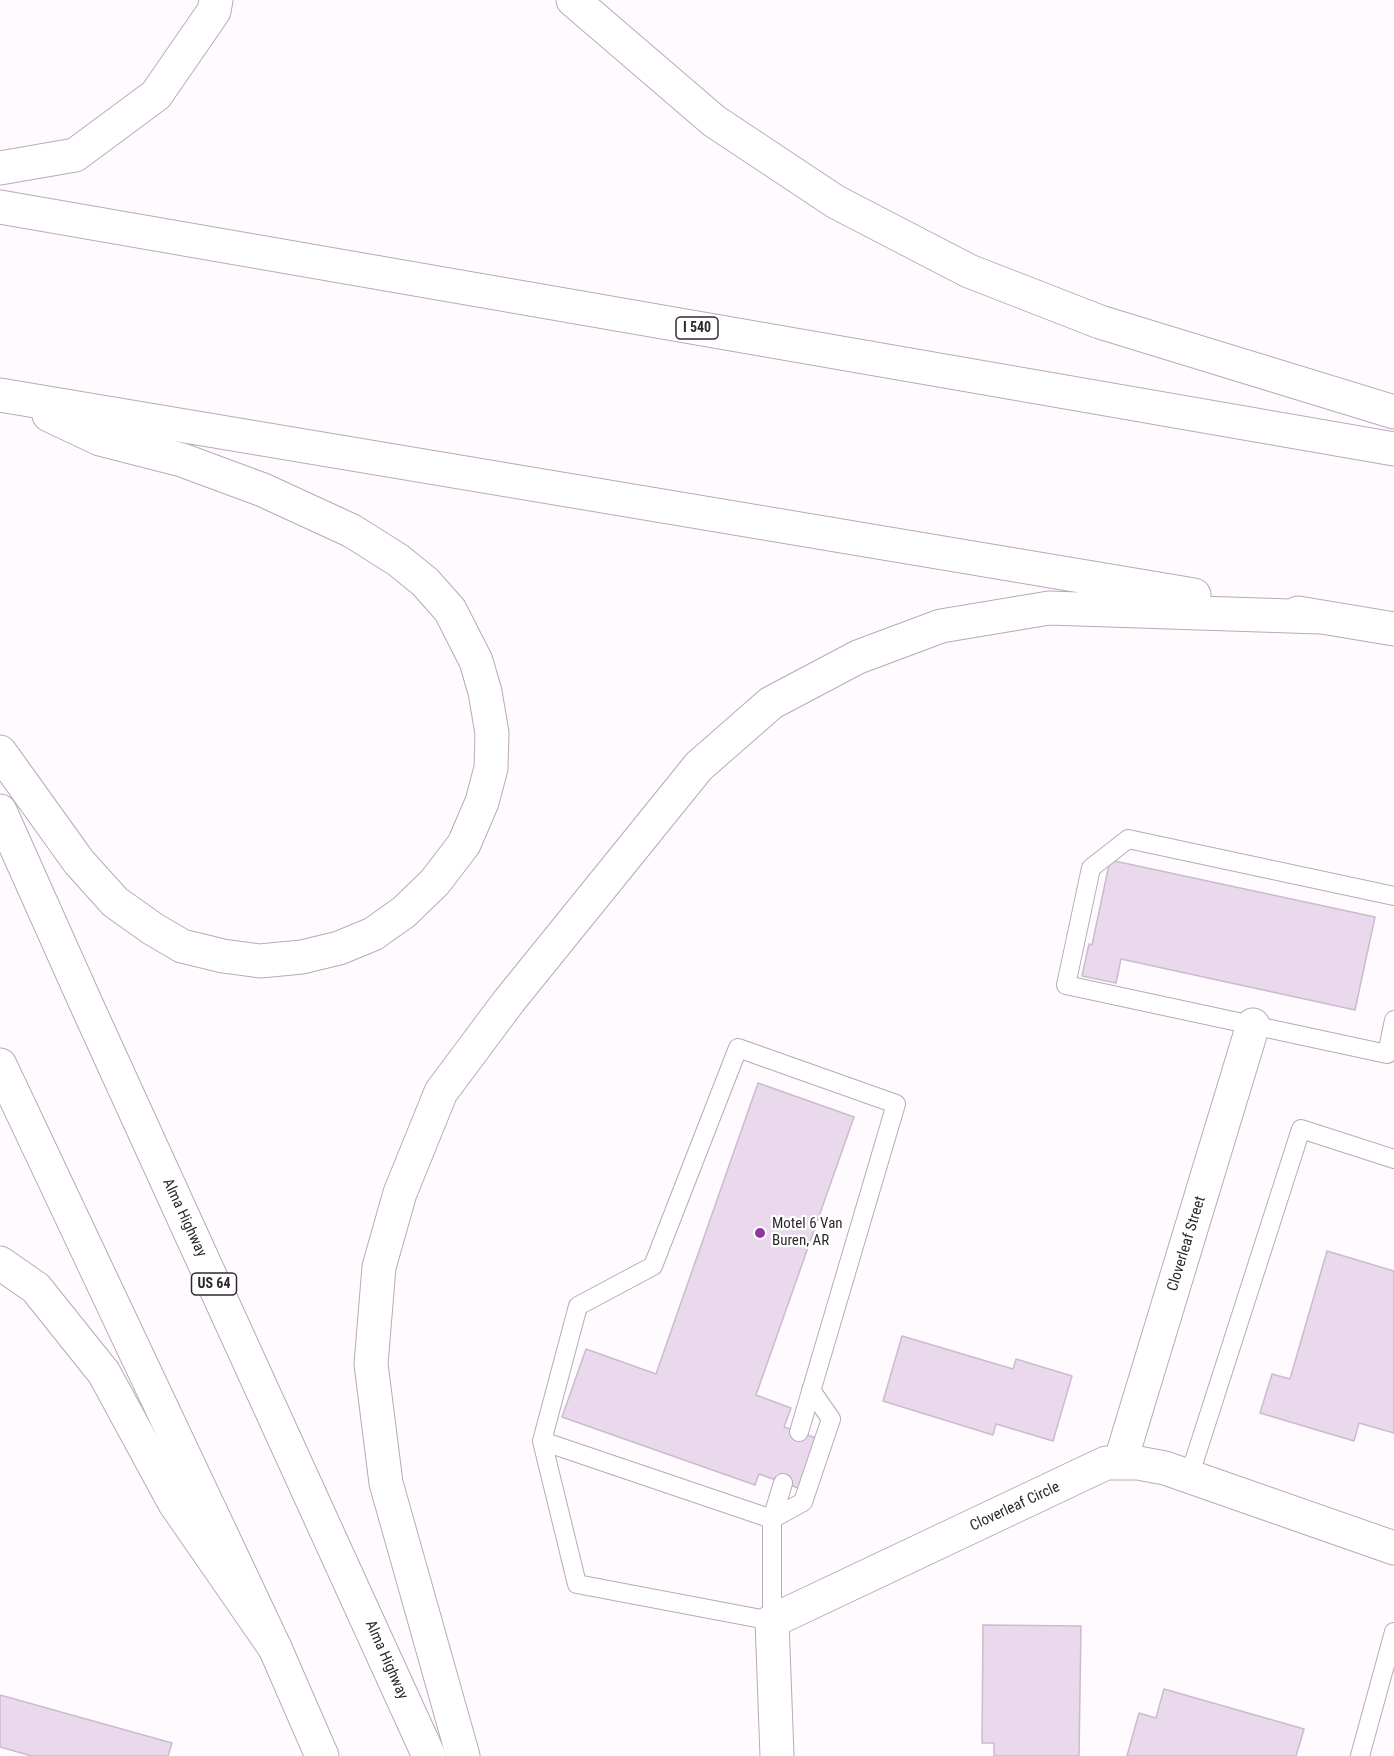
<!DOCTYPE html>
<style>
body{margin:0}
canvas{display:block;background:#fefafe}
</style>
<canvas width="1394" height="1756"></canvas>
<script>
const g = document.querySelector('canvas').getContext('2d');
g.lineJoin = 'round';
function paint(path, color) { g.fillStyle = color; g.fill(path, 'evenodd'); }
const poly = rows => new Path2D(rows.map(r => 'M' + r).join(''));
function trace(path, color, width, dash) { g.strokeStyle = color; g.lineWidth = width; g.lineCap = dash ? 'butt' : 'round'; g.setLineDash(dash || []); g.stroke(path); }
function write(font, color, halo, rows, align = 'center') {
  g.font = font + ' "Roboto Condensed",sans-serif'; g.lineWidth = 4.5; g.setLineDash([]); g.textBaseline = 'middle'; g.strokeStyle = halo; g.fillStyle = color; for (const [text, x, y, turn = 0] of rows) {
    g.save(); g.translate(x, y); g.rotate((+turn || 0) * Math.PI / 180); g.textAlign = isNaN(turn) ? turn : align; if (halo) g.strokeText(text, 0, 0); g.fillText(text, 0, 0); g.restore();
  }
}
const building = poly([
 [1110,860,1375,917,1355,1010,1121,959,1116,983,1082,976,1089,944,1092,945,1110,860],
 [758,1083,854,1117,756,1395,791,1408,784,1427,819,1439,801,1489,759,1474,755,1485,562,1417,586,1349,656,1374,758,1083],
 [1327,1251,1394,1271,1394,1433,1359,1423,1354,1441,1260,1413,1272,1374,1290,1379,1327,1251],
 [902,1336,1013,1369,1016,1359,1072,1376,1053,1441,996,1424,993,1435,883,1401,902,1336],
 [983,1625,1081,1626,1079,1756,994,1756,994,1743,982,1743,983,1625],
 [1164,1689,1304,1729,1296,1756,1127,1756,1139,1713,1156,1718,1164,1689],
 [0,1695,172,1743,168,1756,32,1756,0,1747,0,1695]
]);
paint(building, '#ead9ed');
trace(building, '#cbbbce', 1.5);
const service = poly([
 [1394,896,1128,839,1091,868,1066,985,1387,1054,1394,1020],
 [542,1441,578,1306,653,1266,738,1048,896,1104,799,1432],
 [542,1441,772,1519,772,1621,577,1584,542,1441],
 [1189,1477,1301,1129,1394,1159],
 [772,1519,803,1502,831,1419,811,1390],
 [772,1519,783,1483],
 [1360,1756,1394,1632]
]);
const minor = poly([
 [1120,1463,1253,1025],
 [777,1756,772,1621,1106,1463,1138,1463,1165,1468,1394,1548]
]);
const primary = poly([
 [0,811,88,1008,429,1756],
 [0,1065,275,1648,322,1756]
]);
const motorway = poly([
 [573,0,714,121,836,202,969,271,1100,322,1394,412],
 [0,168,75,155,156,95,214,11,216,0],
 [0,207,1394,449],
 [0,395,1194,595],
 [1298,613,1394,629],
 [0,752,79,862,115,902,153,929,182,946,223,956,260,961,302,957,339,948,373,934,404,912,435,882,464,844,482,802,491,768,492,733,485,692,476,661,450,610,425,582,398,560,352,531,263,490,182,460,100,439,49,415],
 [0,1263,36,1288,104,1373,174,1502,275,1648],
 [463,1756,386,1483,371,1364,379,1267,400,1193,441,1092,509,1001,699,766,771,703,858,657,941,626,1049,608,1320,617]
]);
trace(service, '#b9a9bc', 20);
trace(minor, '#b9a9bc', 35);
trace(primary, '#b9a9bc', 35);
trace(motorway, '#b9a9bc', 35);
trace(service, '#fff', 18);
trace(minor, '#fff', 33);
trace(primary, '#fff', 33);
trace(motorway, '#fff', 33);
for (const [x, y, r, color] of [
 [760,1233,6,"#9035a0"]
]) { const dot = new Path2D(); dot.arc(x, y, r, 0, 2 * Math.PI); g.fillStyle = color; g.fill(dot); trace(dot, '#fff', 2); }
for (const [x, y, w] of [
 [697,328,42],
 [214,1284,45]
]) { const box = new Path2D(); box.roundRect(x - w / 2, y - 11, w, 22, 4.5); g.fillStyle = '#fff'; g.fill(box); trace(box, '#2f2830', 1.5); }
write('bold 14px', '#2f2830', null, [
 ["I 540",697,328],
 ["US 64",214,1284]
]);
write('15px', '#2f2830', '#fff', [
 ["Alma Highway",184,1218,65],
 ["Cloverleaf Street",1187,1244,-73],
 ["Cloverleaf Circle",1015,1507,-25],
 ["Alma Highway",386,1660,66]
]);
write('15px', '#2f2830', '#fff', [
 ["Motel 6 Van",772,1224],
 ["Buren, AR",772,1241]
], 'left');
</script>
